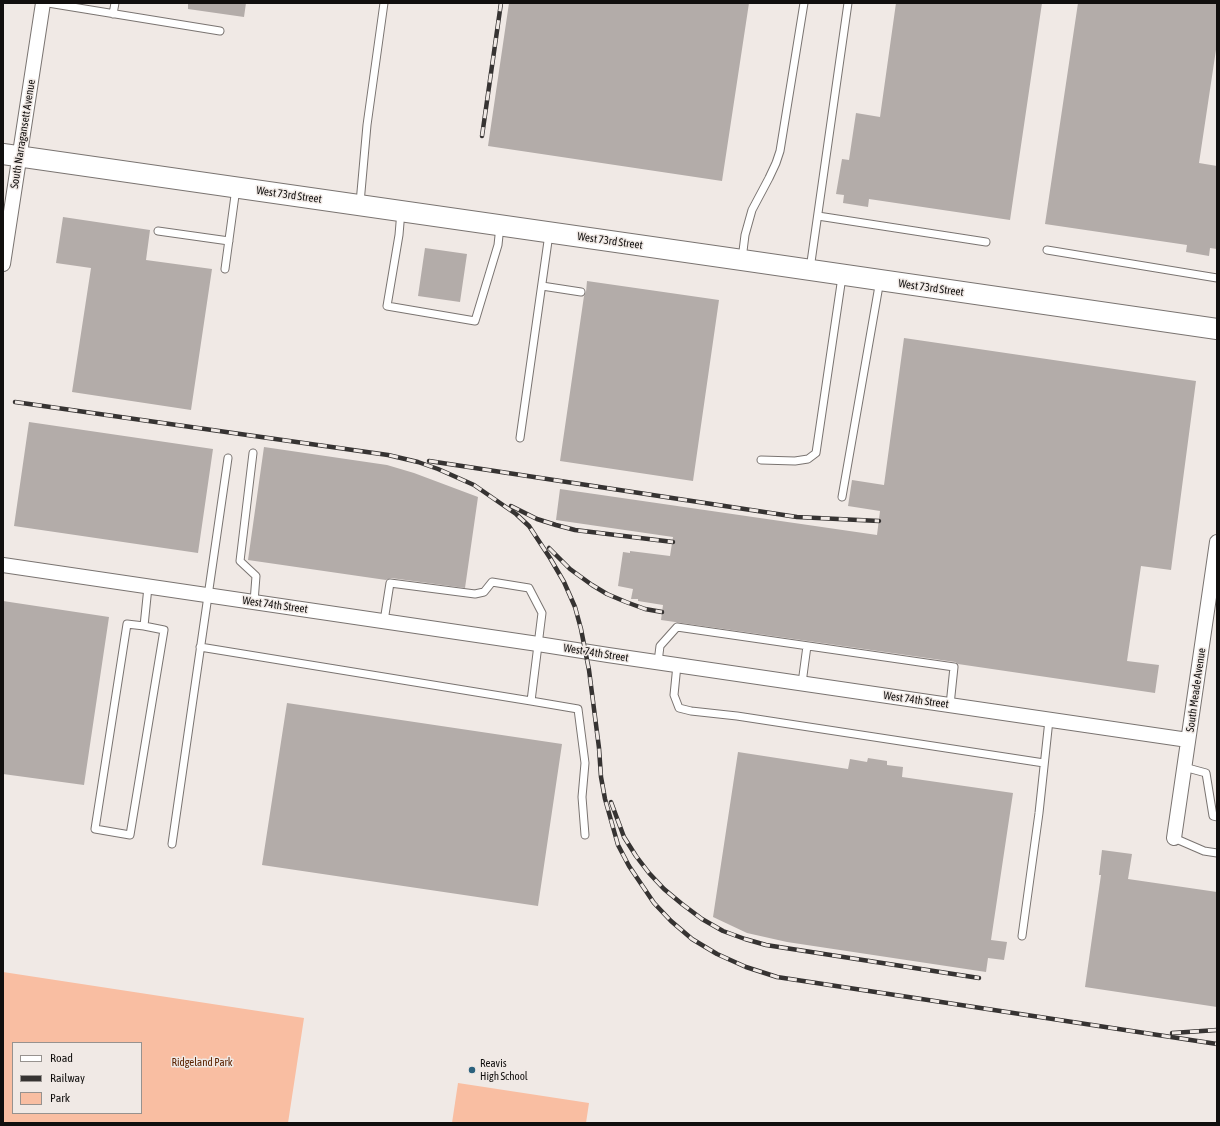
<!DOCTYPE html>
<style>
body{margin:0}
#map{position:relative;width:1220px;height:1126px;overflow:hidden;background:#f0e9e5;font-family:"Asap Condensed",sans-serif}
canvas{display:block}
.frame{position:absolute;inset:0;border:4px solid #110f0e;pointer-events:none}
.legend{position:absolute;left:12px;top:1042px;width:130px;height:72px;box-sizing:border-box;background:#f0e9e5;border:1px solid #97928f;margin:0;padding:5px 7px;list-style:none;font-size:12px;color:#110f0e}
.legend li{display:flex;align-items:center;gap:8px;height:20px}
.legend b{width:20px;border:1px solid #97928f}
</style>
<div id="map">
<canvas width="1220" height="1126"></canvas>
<div class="frame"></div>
<ul class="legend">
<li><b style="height:5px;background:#fff"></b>Road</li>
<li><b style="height:5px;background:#363332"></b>Railway</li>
<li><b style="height:11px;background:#f9bea2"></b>Park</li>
</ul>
</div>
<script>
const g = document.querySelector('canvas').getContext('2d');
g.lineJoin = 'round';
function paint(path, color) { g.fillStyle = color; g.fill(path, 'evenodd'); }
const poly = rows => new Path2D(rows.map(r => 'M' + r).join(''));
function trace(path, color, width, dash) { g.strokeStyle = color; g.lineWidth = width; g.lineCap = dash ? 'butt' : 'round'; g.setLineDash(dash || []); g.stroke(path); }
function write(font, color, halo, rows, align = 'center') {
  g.font = font + ' "Asap Condensed",sans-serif'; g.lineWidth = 3; g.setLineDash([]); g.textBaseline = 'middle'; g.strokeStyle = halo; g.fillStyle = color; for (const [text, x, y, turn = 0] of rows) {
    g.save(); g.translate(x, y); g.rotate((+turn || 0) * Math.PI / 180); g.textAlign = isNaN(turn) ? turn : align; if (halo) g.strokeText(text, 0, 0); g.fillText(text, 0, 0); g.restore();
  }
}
paint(poly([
 [3,972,304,1018,288,1123,3,1123],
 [13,1043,141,1043,141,1113,13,1113],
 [458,1083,589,1103,586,1123,452,1123]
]), '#f9bea2');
paint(poly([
 [188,3,246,3,244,17,188,9],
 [509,3,749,3,722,181,488,146],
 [896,3,1042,3,1010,220,869,199,868,207,843,203,844,195,836,194,842,159,849,160,856,113,880,117],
 [1078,3,1217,3,1217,43,1199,163,1217,166,1217,249,1210,248,1209,256,1186,252,1187,245,1045,224],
 [63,217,150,230,146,260,212,269,191,410,72,392,91,268,56,263],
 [425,248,467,254,460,302,418,296],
 [587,281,719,300,693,481,560,461,584,296,586,292],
 [904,338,1196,381,1171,570,1141,566,1127,661,1159,665,1155,693,958,664,955,662,661,620,663,605,638,601,638,599,631,599,633,589,618,586,623,552,630,553,630,551,670,556,673,537,556,520,560,489,877,535,880,511,848,506,852,480,884,485],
 [29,422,213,449,198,553,14,526],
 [264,447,387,465,414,473,478,497,465,588,391,578,386,580,248,560],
 [3,601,109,617,84,785,3,774],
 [287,703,562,744,538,906,262,865],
 [738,752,848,769,850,759,867,762,868,758,887,761,887,765,903,767,902,777,1013,793,991,940,1007,942,1004,960,988,958,986,972,787,942,747,933,713,917],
 [1102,850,1132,854,1128,879,1217,892,1217,1007,1085,987,1101,875,1099,875]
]), '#b3aca9');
const lane = poly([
 [48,3,220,31],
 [113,14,115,3],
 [360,203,367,125,384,3],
 [401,211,399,235,387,306,475,321,498,245,500,226],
 [818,216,986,242],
 [158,231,229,241],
 [1047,250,1217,278],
 [742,259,745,235,752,210,769,178,776,163,780,151,804,3],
 [225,269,236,188],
 [810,269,848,3],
 [542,286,581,292],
 [520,438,549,234],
 [253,453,240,561,256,576,254,602],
 [761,460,795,461,808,459,816,453,842,277],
 [842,497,880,280],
 [144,626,127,624,95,829,130,835,164,630,144,626,148,587],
 [200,647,531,701,542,613,529,588,492,582,484,592,475,594,390,583,384,621],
 [658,662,660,646,677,627,954,667,950,705],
 [677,665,674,695,679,708,691,711,737,716,1044,763],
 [802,683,807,646],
 [531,701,578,709,585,763,582,797,585,835],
 [1184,767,1206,773,1213,816,1217,817],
 [1174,838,1204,851,1217,853],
 [172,844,228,458],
 [1022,936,1039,813,1049,720]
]);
const street = poly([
 [3,264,43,3],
 [3,565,538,644,608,655,1188,740],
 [1174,838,1217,542]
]);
const secondary = poly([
 [3,154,742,260,1217,329]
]);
trace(lane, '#7a7471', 9);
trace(street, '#7a7471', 16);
trace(secondary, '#7a7471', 22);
trace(lane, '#fff', 7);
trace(street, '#fff', 14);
trace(secondary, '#fff', 20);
const rail = poly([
 [482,136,501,3],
 [15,402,388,455,418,462,438,469,474,485,516,514,529,526,550,558,564,582,575,607,581,629,589,670,599,748,601,777,605,799,618,845,629,866,654,903,671,921,692,939,717,954,746,967,777,977,1217,1044],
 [429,461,797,517,879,521],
 [511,506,537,519,556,525,575,530,673,542],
 [549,548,570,569,592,585,607,594,626,602,645,609,662,612],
 [611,802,624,837,636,856,649,873,664,889,682,904,702,919,723,931,745,939,766,945,979,978],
 [1172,1033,1217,1030]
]);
trace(rail, '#363332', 4.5);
trace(rail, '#f0e9e5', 3, [9]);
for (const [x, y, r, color] of [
 [472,1070,4,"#2c617d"]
]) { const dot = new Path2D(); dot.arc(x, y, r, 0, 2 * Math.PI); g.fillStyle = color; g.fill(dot); trace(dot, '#f0e9e5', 1.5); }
write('11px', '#110f0e', '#f0e9e5', [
 ["South Narragansett Avenue",23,134,-81],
 ["West 73rd Street",289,195,8],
 ["West 73rd Street",610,241,8],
 ["West 73rd Street",931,288,8],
 ["West 74th Street",275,605,8],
 ["West 74th Street",596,653,9],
 ["South Meade Avenue",1196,690,-82],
 ["West 74th Street",916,700,8]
]);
write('11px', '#5b2200', '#f0e9e5', [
 ["Ridgeland Park",202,1063]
]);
write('11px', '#110f0e', '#f0e9e5', [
 ["Reavis",480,1064],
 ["High School",480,1077]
], 'left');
</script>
